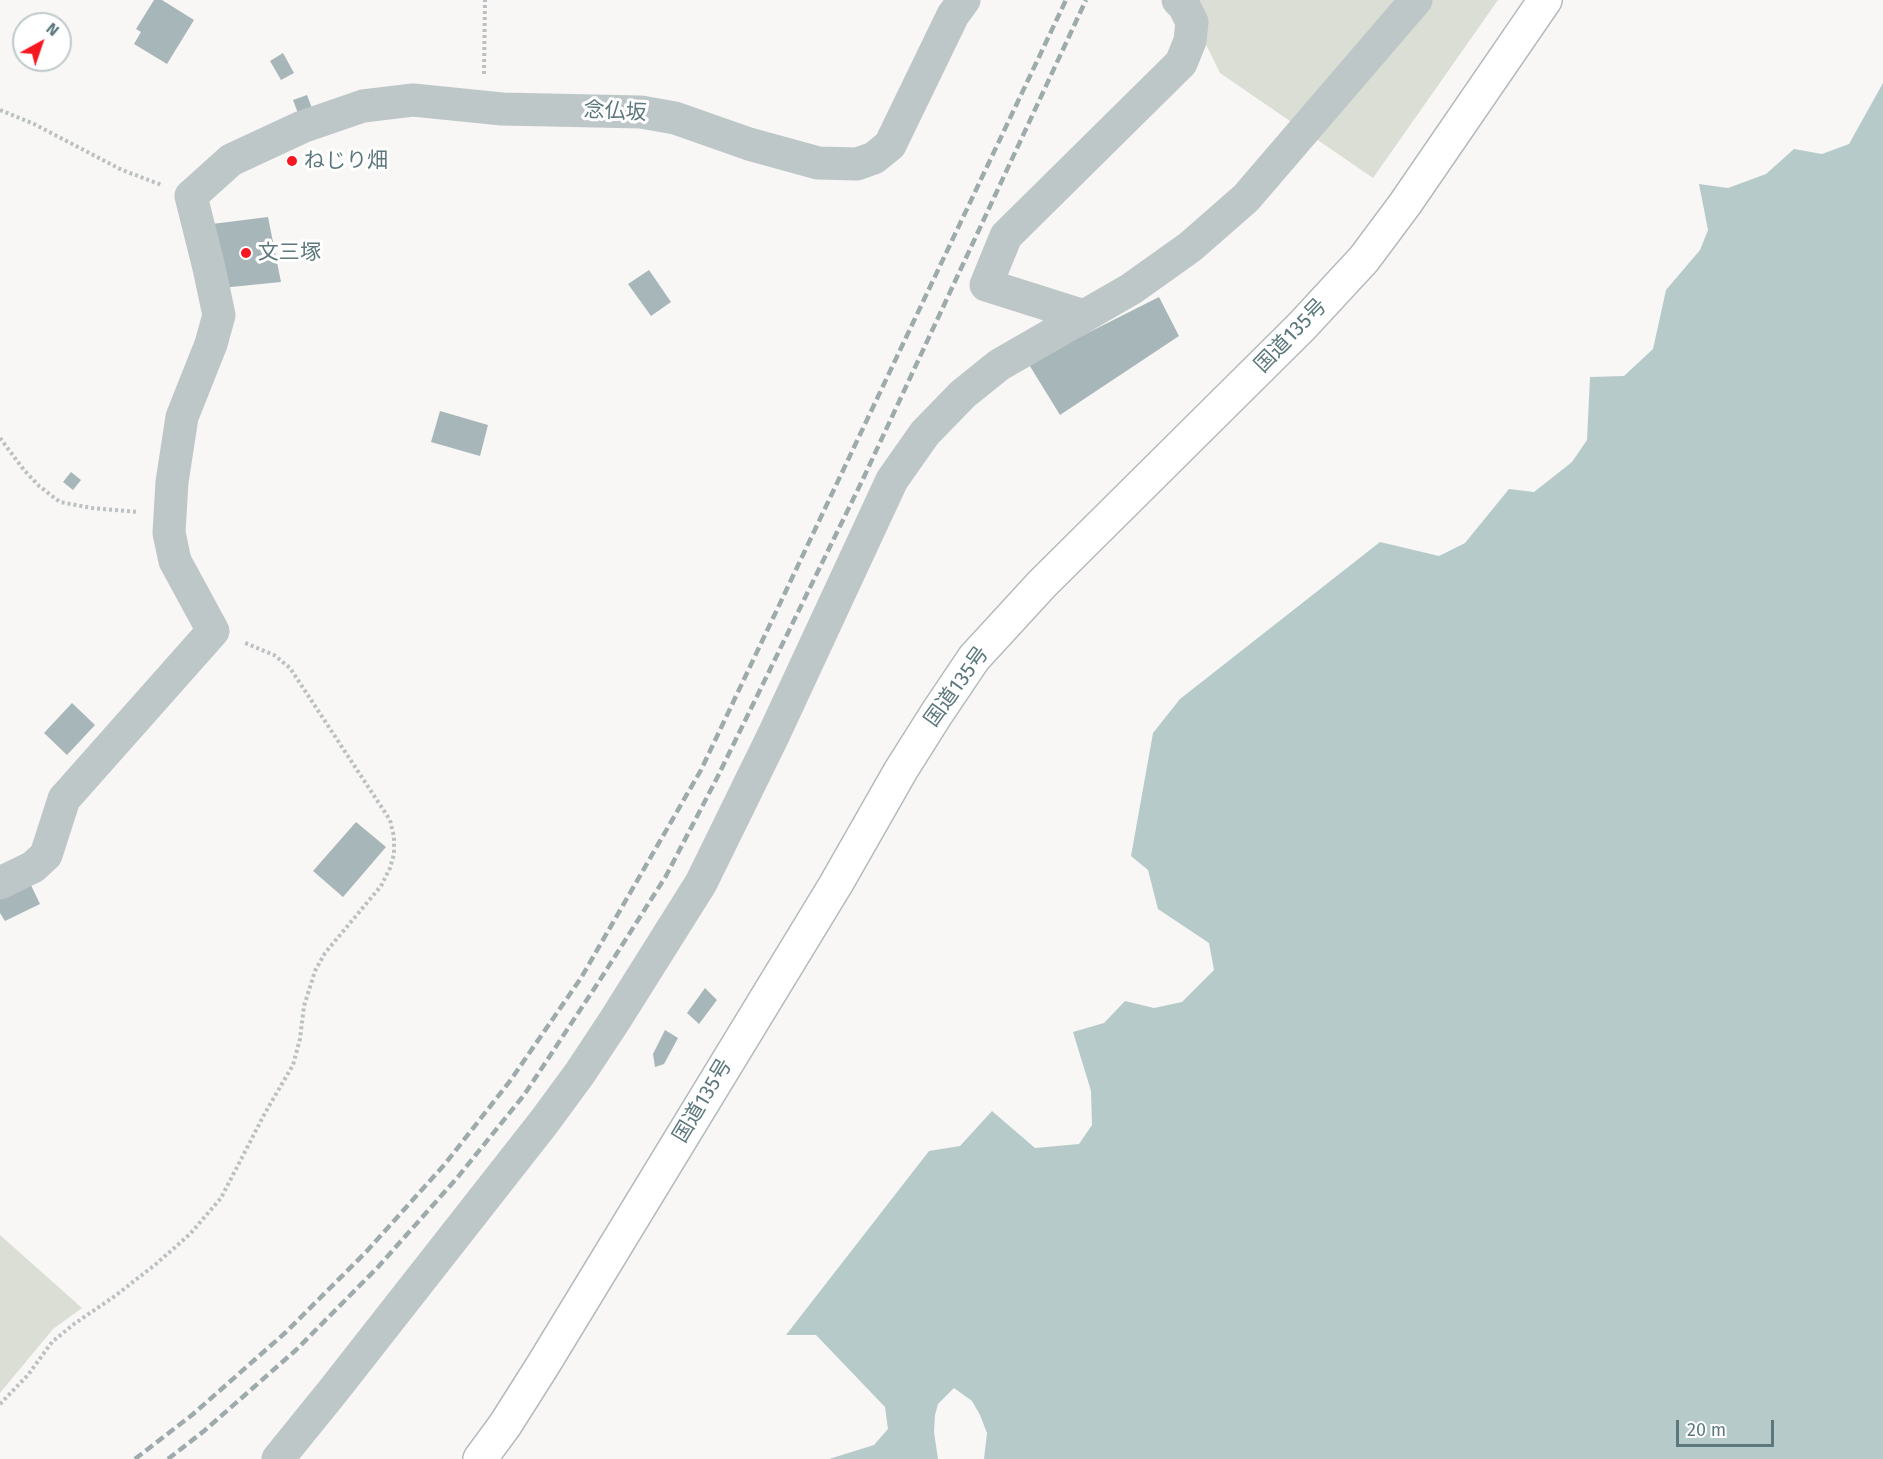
<!DOCTYPE html>
<meta charset="utf-8">
<style>
body{margin:0}
#map{position:relative;width:1883px;height:1459px;overflow:hidden;background:#f8f7f5;font-family:"Fira Sans",sans-serif}
canvas{display:block}
.north{position:absolute;left:12px;top:12px;width:60px;height:60px;box-sizing:border-box;background:#fff;border:2px solid #bec9cb;border-radius:50%;rotate:40deg;font-size:16px;font-weight:700;line-height:24px;text-align:center;color:#5c787d}
.north::after{content:'';display:block;margin:auto;width:21px;height:27px;background:#f51821;clip-path:polygon(50% 0,100% 100%,50% 72%,0 100%)}
.scale{position:absolute;left:1676px;top:1420px;width:98px;height:27px;box-sizing:border-box;border:3px solid #5c787d;border-top:0;padding-left:8px;font-size:18px;line-height:21px;white-space:nowrap;color:#5c787d;-webkit-text-stroke:4px #fff;paint-order:stroke}
</style>
<div id="map">
<canvas width="1883" height="1459"></canvas>
<div class="north">N</div>
<div class="scale">20 m</div>
</div>
<script>
const g = document.querySelector('canvas').getContext('2d');
g.lineJoin = 'round';
function paint(path, color) { g.fillStyle = color; g.fill(path, 'evenodd'); }
const poly = rows => new Path2D(rows.map(r => 'M' + r).join(''));
function trace(path, color, width, dash) { g.strokeStyle = color; g.lineWidth = width; g.lineCap = dash ? 'butt' : 'round'; g.setLineDash(dash || []); g.stroke(path); }
function write(font, color, halo, rows, align = 'center') {
  g.font = font + ' "Fira Sans","Noto Sans JP",sans-serif'; g.lineWidth = 6; g.setLineDash([]); g.textBaseline = 'middle'; g.strokeStyle = halo; g.fillStyle = color; for (const [text, x, y, turn = 0] of rows) {
    g.save(); g.translate(x, y); g.rotate((+turn || 0) * Math.PI / 180); g.textAlign = isNaN(turn) ? turn : align; if (halo) g.strokeText(text, 0, 0); g.fillText(text, 0, 0); g.restore();
  }
}
paint(poly([
 [1184,0,1498,0,1373,178,1220,73],
 [0,1235,82,1308,53,1329,0,1393]
]), '#daded4');
paint(poly([
 [1883,83,1883,1459,984,1459,987,1433,980,1415,972,1401,954,1388,938,1404,935,1415,934,1432,938,1459,829,1459,874,1445,888,1429,885,1407,816,1335,786,1335,929,1151,960,1146,992,1111,1035,1148,1079,1144,1092,1125,1091,1091,1073,1032,1104,1023,1125,1001,1154,1008,1182,1002,1214,970,1209,943,1158,909,1148,870,1131,856,1153,733,1180,699,1380,542,1439,556,1465,543,1509,489,1534,492,1572,462,1587,440,1590,377,1624,376,1653,349,1666,290,1700,250,1708,230,1699,184,1728,188,1766,174,1794,149,1822,154,1849,144]
]), '#b6caca');
paint(poly([
 [154,0,162,0,194,20,167,64,134,44,141,32,136,29],
 [283,53,294,73,281,80,270,61],
 [307,95,313,111,299,116,293,100],
 [268,217,281,282,221,288,212,224],
 [649,270,671,302,651,316,628,284],
 [1159,297,1179,336,1060,415,1028,363],
 [440,411,488,425,480,456,431,442],
 [71,472,81,480,73,490,63,482],
 [72,703,95,725,67,755,44,733],
 [356,822,386,847,343,897,313,871],
 [28,879,40,904,5,921,0,913,0,892],
 [705,988,717,1000,699,1024,687,1013],
 [665,1030,678,1038,664,1064,655,1067,653,1054]
]), '#a7b6b8');
const highway = poly([
 [480,1459,505,1425,543,1365,836,884,901,770,937,713,974,658,1042,584,1302,326,1364,259,1405,204,1545,0]
]);
trace(highway, '#b4bbbd', 36);
trace(poly([
 [484,74,485,0],
 [0,110,34,124,122,170,162,185],
 [0,438,24,470,39,486,60,502,92,508,139,512],
 [0,1404,28,1375,52,1342,74,1324,115,1296,156,1264,190,1234,221,1198,265,1113,293,1065,300,1039,304,1006,315,971,325,953,381,886,390,868,394,854,394,837,390,820,290,668,274,655,243,642]
]), '#bbc0c2', 4, [3, 3]);
trace(poly([
 [1084,316,986,285,1006,236,1181,63,1190,41,1192,22,1184,6,1178,0],
 [0,883,33,867,46,855,64,799,213,631,175,561,169,533,172,482,182,417,211,344,219,315,209,268,191,196,231,160,302,127,363,106,413,100,502,109,641,112,675,118,749,144,818,163,857,164,874,158,890,145,953,15,964,0],
 [278,1459,333,1391,544,1122,580,1073,615,1020,701,883,774,734,892,480,925,433,963,394,999,365,1131,289,1190,247,1246,198,1416,0]
]), '#bec7c8', 33);
trace(highway, '#fff', 33);
trace(poly([
 [135,1459,192,1415,285,1333,366,1252,445,1164,510,1081,581,978,701,770,1066,0],
 [168,1459,204,1431,296,1350,378,1267,457,1178,524,1095,598,983,666,876,718,776,863,479,1086,0]
]), '#9dabad', 4.5, [9, 4.5]);
for (const [x, y, r, color] of [
 [292,161,6,"#f51821"],
 [246,253,6,"#f51821"]
]) { const dot = new Path2D(); dot.arc(x, y, r, 0, 2 * Math.PI); g.fillStyle = color; g.fill(dot); trace(dot, '#fff', 2); }
write('21px', '#5c787d', '#fff', [
 ["念仏坂",615,112,3],
 ["国道135号",1291,336,-46],
 ["国道135号",957,687,-54],
 ["国道135号",703,1101,-59]
]);
write('21px', '#5c787d', '#fff', [
 ["ねじり畑",304,161],
 ["文三塚",258,253]
], 'left');
</script>
